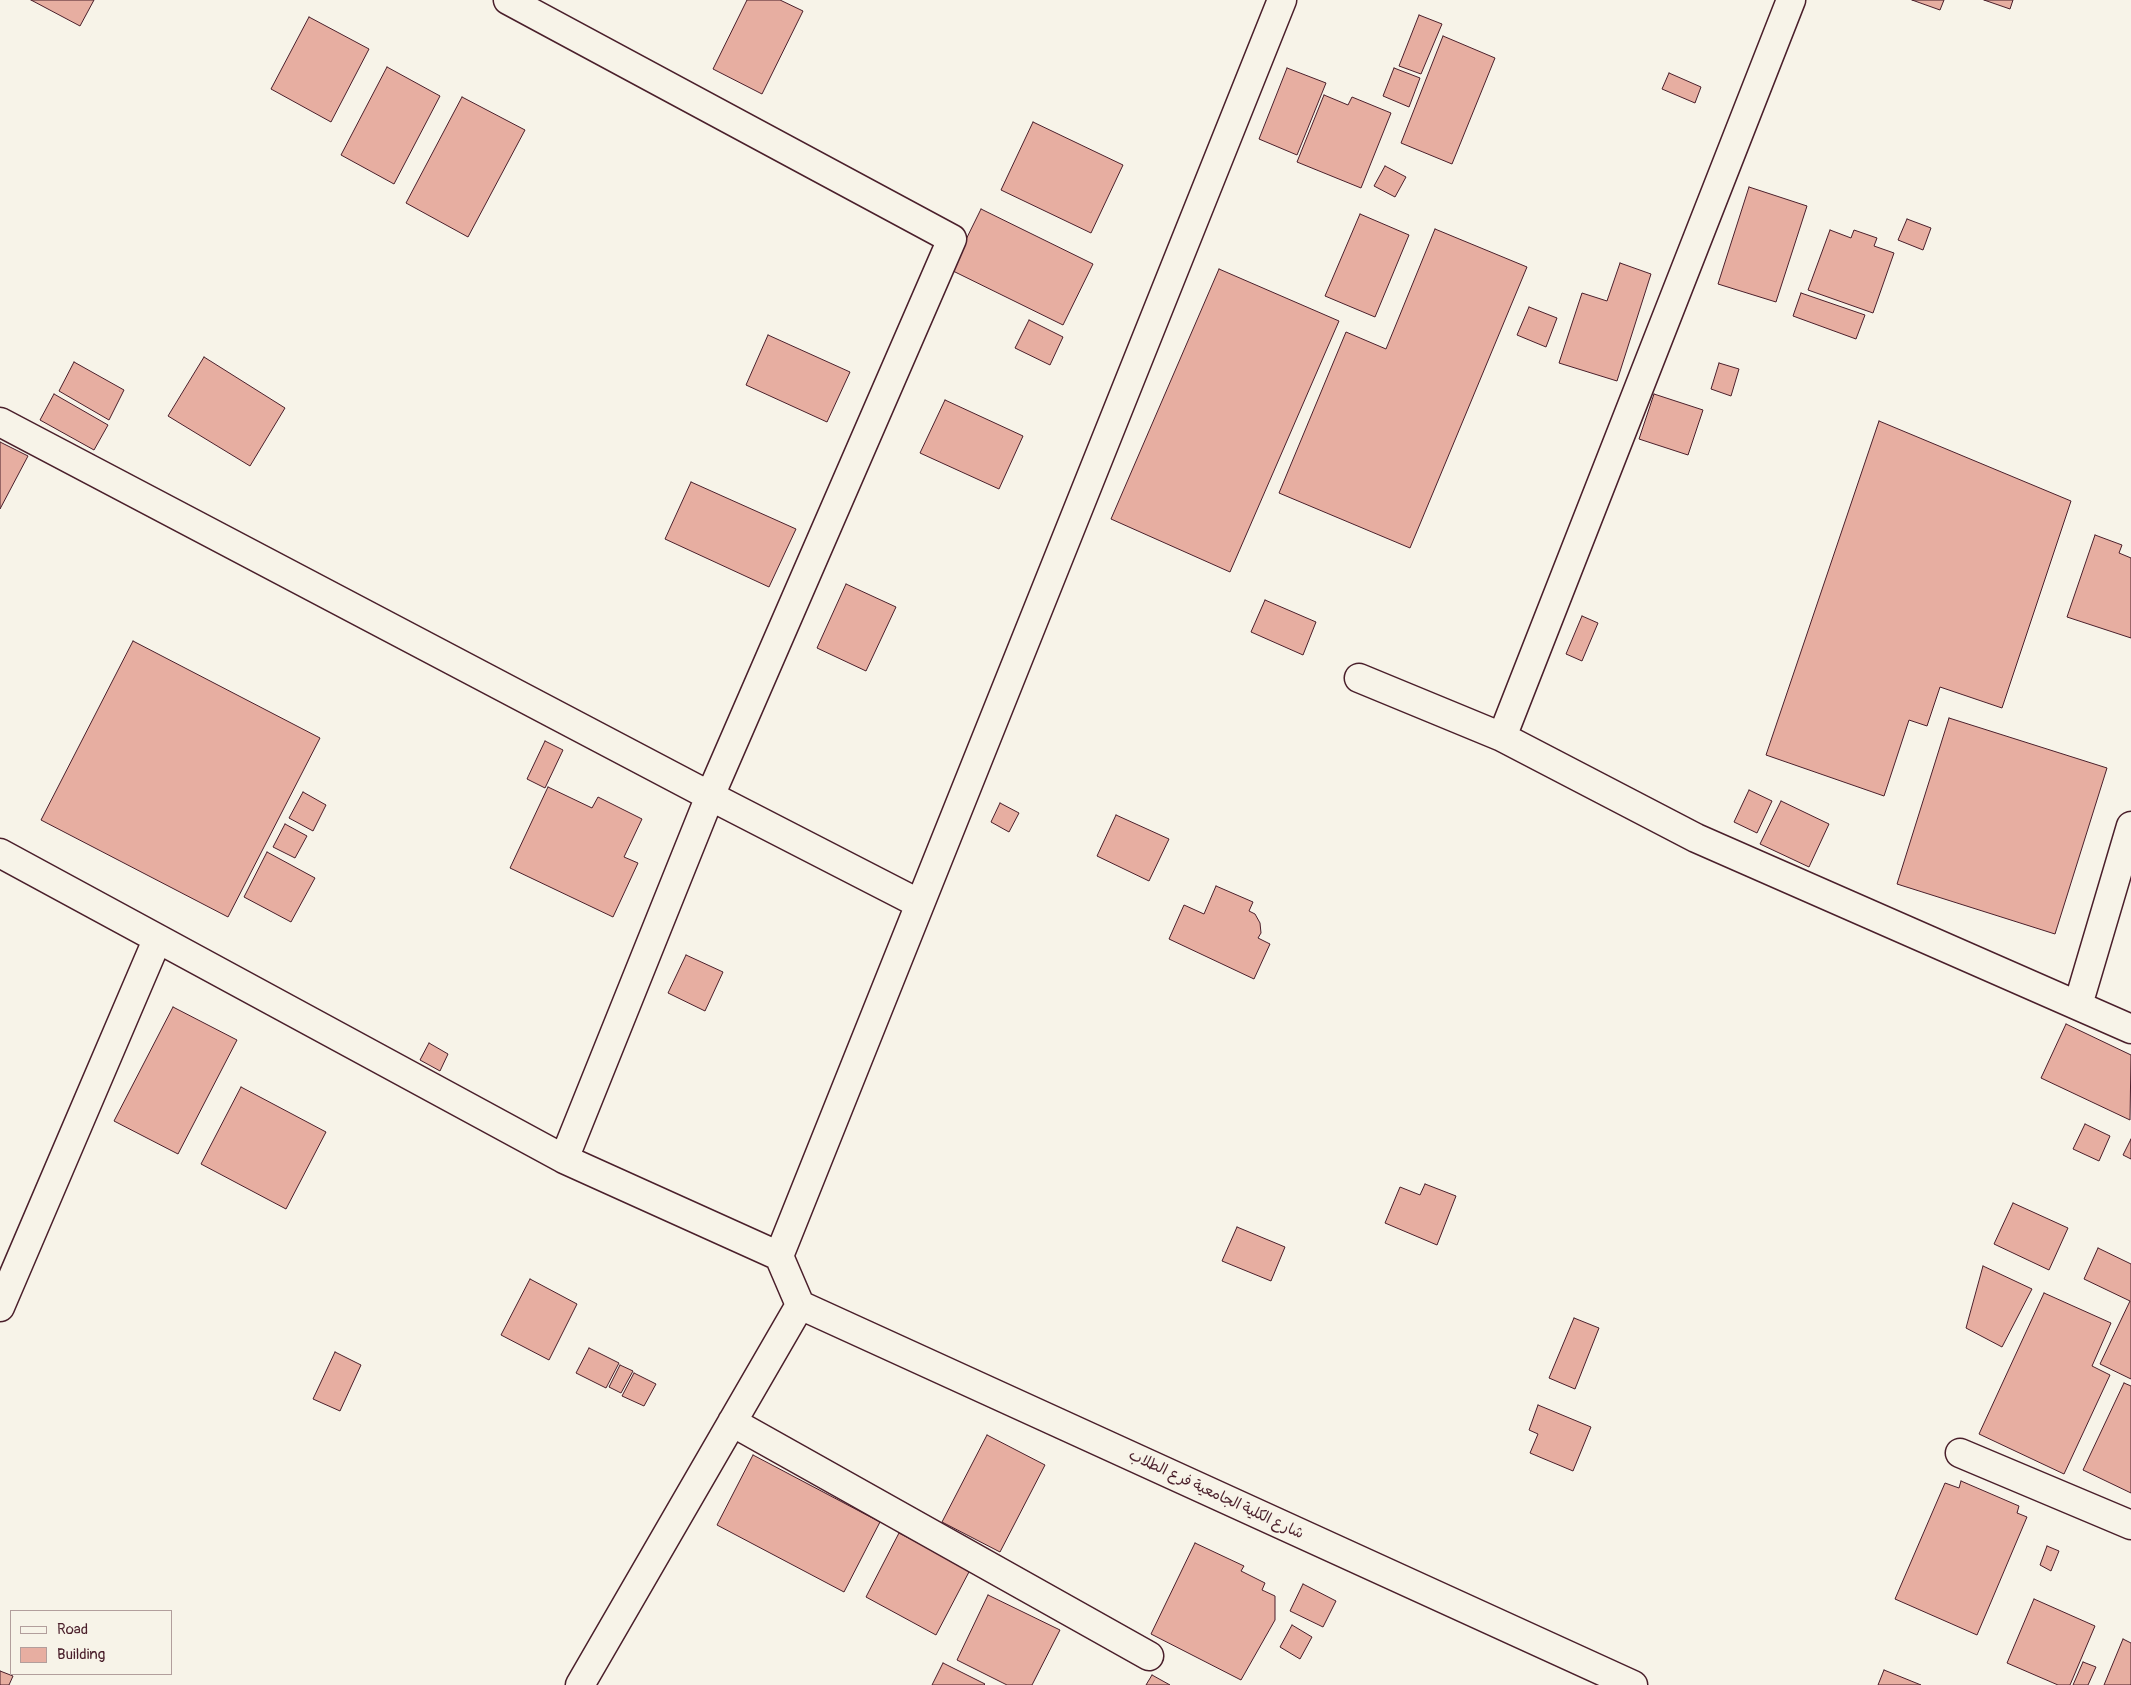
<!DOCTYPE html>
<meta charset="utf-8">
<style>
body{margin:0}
#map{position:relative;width:2131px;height:1685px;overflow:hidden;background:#f7f3e8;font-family:Pangolin,sans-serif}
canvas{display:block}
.legend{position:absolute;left:10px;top:1610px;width:162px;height:65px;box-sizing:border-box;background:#f7f3e8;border:1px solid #b29e9c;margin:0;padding:6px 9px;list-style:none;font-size:15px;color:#4a1f2b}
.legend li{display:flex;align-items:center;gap:10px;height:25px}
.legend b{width:25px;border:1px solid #b29e9c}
</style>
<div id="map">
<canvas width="2131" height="1685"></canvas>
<ul class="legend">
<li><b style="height:6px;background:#f7f3e8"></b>Road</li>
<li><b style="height:14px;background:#e7aea1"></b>Building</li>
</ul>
</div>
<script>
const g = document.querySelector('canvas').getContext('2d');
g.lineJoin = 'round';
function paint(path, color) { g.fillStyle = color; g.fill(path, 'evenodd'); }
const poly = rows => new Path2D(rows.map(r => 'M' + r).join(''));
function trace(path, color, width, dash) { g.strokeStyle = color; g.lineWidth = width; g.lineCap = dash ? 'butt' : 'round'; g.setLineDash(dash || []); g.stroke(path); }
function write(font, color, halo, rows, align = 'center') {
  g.font = font + ' Pangolin,"Playpen Sans Arabic",sans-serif'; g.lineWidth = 4; g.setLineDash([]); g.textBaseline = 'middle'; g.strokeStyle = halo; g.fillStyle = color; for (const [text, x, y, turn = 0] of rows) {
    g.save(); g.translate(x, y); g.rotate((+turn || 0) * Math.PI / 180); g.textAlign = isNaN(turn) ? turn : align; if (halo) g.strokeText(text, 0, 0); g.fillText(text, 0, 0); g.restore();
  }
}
const building = poly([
 [31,0,94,0,80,26,31,0],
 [747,0,780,0,803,11,762,94,713,69,747,0],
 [1912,0,1944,0,1940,10,1912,0],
 [1984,0,2013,0,2010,9,1984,0],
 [1419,15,1442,24,1421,74,1399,66,1419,15],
 [309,17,369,49,331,122,271,89,309,17],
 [1443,36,1495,58,1452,164,1401,143,1443,36],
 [387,67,440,96,394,184,341,155,387,67],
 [1287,68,1326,83,1297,155,1259,139,1287,68],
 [1394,68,1420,78,1409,107,1383,96,1394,68],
 [1669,73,1701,87,1695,103,1662,89,1669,73],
 [1324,95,1348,105,1352,97,1391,113,1361,188,1297,162,1324,95],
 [462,97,525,130,468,237,406,203,462,97],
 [1033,122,1123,165,1091,233,1001,190,1033,122],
 [1385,166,1406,177,1395,197,1374,186,1385,166],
 [1749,187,1807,206,1776,302,1718,284,1749,187],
 [981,209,1093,264,1063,325,951,270,981,209],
 [1360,214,1409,235,1375,317,1325,296,1360,214],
 [1907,219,1931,228,1923,250,1898,240,1907,219],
 [1435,229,1527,267,1410,548,1279,493,1346,332,1386,349,1435,229],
 [1830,230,1851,238,1854,230,1877,238,1874,246,1894,253,1873,313,1808,290,1830,230],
 [1620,263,1651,274,1617,381,1559,363,1582,293,1607,301,1620,263],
 [1219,269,1339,321,1230,572,1111,519,1219,269],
 [1801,293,1865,315,1856,339,1793,316,1801,293],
 [1529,307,1557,318,1546,347,1517,335,1529,307],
 [1029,320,1063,337,1050,365,1015,348,1029,320],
 [768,335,850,372,827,422,746,385,768,335],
 [204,357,285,408,250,466,168,416,204,357],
 [74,362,124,390,109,420,59,391,74,362],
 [1719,363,1739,369,1731,396,1711,389,1719,363],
 [54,394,108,425,94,450,40,420,54,394],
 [1654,394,1703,410,1688,455,1639,439,1654,394],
 [945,400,1023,436,999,489,920,453,945,400],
 [1879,421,2071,501,2002,708,1940,687,1927,726,1909,720,1884,796,1766,755,1879,421],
 [0,442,28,456,0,509,0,442],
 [691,482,796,529,769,587,665,539,691,482],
 [2095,535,2122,545,2119,553,2131,558,2131,638,2067,617,2095,535],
 [846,584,896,607,866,671,817,648,846,584],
 [1265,600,1316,622,1303,655,1251,632,1265,600],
 [1582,616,1598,623,1582,661,1566,654,1582,616],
 [133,641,320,738,228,917,41,820,133,641],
 [1949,718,2107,768,2055,934,1897,884,1949,718],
 [545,741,563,750,545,788,527,779,545,741],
 [548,787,592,808,598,797,642,819,624,857,638,863,613,917,510,868,548,787],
 [1749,790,1772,801,1757,833,1734,822,1749,790],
 [303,792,326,805,313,831,289,818,303,792],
 [1781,801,1829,824,1809,867,1760,844,1781,801],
 [1000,803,1019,813,1009,832,991,822,1000,803],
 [1116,815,1169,839,1149,881,1097,856,1116,815],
 [285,824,307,836,295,858,273,847,285,824],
 [267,852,315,878,291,922,244,897,267,852],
 [1216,886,1253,902,1249,911,1255,914,1260,923,1261,933,1258,938,1270,944,1254,979,1169,939,1184,905,1204,914,1216,886],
 [686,955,723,972,705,1011,668,993,686,955],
 [173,1007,237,1040,178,1154,114,1121,173,1007],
 [2066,1024,2131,1055,2130,1120,2041,1078,2066,1024],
 [429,1043,448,1054,440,1071,420,1060,429,1043],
 [241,1087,326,1132,286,1209,201,1164,241,1087],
 [2085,1124,2110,1136,2099,1161,2073,1149,2085,1124],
 [2131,1139,2131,1159,2123,1155,2131,1139],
 [1425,1184,1456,1196,1437,1245,1385,1223,1400,1187,1420,1195,1425,1184],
 [2013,1203,2068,1228,2049,1270,1994,1244,2013,1203],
 [1237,1227,1285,1247,1271,1281,1222,1261,1237,1227],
 [2098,1248,2131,1264,2131,1379,2100,1364,2130,1301,2084,1279,2098,1248],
 [1983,1266,2032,1289,2002,1347,1966,1328,1983,1266],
 [530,1279,577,1304,549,1360,501,1335,530,1279],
 [2044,1293,2111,1323,2092,1366,2110,1375,2064,1474,1979,1434,2044,1293],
 [1574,1318,1599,1328,1575,1389,1549,1378,1574,1318],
 [589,1348,619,1363,606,1388,576,1373,589,1348],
 [335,1352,361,1365,340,1411,313,1399,335,1352],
 [620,1365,633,1371,621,1393,609,1387,620,1365],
 [634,1373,656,1384,644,1406,622,1396,634,1373],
 [2124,1383,2131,1386,2131,1493,2083,1470,2124,1383],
 [1538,1405,1591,1427,1573,1471,1530,1453,1538,1434,1529,1430,1538,1405],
 [987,1435,1045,1465,1000,1552,942,1522,987,1435],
 [753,1455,880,1522,844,1592,717,1525,753,1455],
 [1961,1481,2019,1506,2017,1513,2027,1517,1977,1635,1895,1599,1945,1483,1959,1488,1961,1481],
 [899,1533,970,1570,936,1635,866,1597,899,1533],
 [1195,1543,1244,1566,1241,1571,1265,1583,1262,1590,1275,1596,1275,1620,1241,1680,1151,1634,1195,1543],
 [2047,1546,2059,1551,2051,1571,2040,1565,2047,1546],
 [1303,1584,1336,1601,1323,1627,1290,1611,1303,1584],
 [988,1595,1060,1630,1032,1685,1007,1685,957,1660,988,1595],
 [2034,1599,2095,1626,2070,1685,2058,1685,2007,1663,2034,1599],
 [1292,1625,1312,1637,1300,1659,1280,1647,1292,1625],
 [2123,1639,2131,1643,2131,1685,2104,1685,2123,1639],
 [2083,1662,2096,1667,2088,1685,2073,1685,2083,1662],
 [943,1663,985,1684,984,1685,932,1685,943,1663],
 [1884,1670,1921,1685,1878,1685,1884,1670],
 [0,1671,13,1676,9,1685,0,1685,0,1671],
 [1152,1675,1170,1685,1146,1685,1152,1675]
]);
paint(building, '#e7aea1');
trace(building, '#4a1f2b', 1);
const minor = poly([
 [508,0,952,239,710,796,564,1159],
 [0,422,710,796,920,904],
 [1359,678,1502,737,1696,838,2131,1029],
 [1502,737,1791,0],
 [0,853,564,1159,779,1256,800,1305,580,1685],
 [2078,1005,2131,826],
 [779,1256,1282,0],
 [800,1305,1633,1685],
 [0,1307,157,940],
 [732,1422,1149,1656],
 [1960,1453,2131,1525]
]);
trace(minor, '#4a1f2b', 31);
trace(minor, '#f7f3e8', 28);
write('15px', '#4a1f2b', '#f7f3e8', [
 ["شارع الكلية الجامعية فرع الطلاب",1216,1495,25]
]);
</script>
